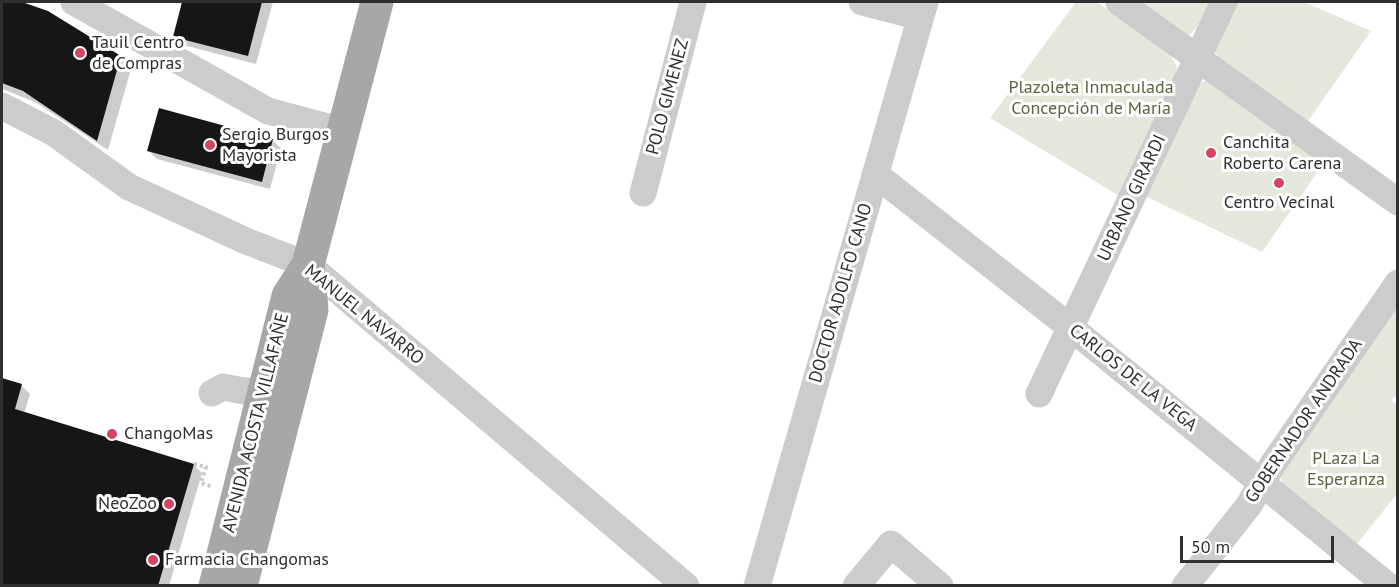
<!DOCTYPE html>
<meta charset="utf-8">
<style>
body{margin:0}
#map{position:relative;width:1399px;height:587px;overflow:hidden;background:#fff;font-family:"PT Sans",sans-serif}
canvas{display:block}
.frame{position:absolute;inset:0;border:3px solid #2f2f2f;pointer-events:none}
.scale{position:absolute;left:1180px;top:536px;width:154px;height:27px;box-sizing:border-box;border:3px solid #2f2f2f;border-top:0;padding-left:8px;font-size:18px;line-height:21px;white-space:nowrap;color:#2f2f2f;-webkit-text-stroke:4px #fff;paint-order:stroke}
</style>
<div id="map">
<canvas width="1399" height="587"></canvas>
<div class="frame"></div>
<div class="scale">50 m</div>
</div>
<script>
const g = document.querySelector('canvas').getContext('2d');
g.lineJoin = 'round';
function paint(path, color) { g.fillStyle = color; g.fill(path, 'evenodd'); }
const poly = rows => new Path2D(rows.map(r => 'M' + r).join(''));
function trace(path, color, width, dash) { g.strokeStyle = color; g.lineWidth = width; g.lineCap = dash ? 'butt' : 'round'; g.setLineDash(dash || []); g.stroke(path); }
function write(font, color, halo, rows, align = 'center') {
  g.font = font + ' "PT Sans",sans-serif'; g.lineWidth = 6; g.setLineDash([]); g.textBaseline = 'middle'; g.strokeStyle = halo; g.fillStyle = color; for (const [text, x, y, turn = 0] of rows) {
    g.save(); g.translate(x, y); g.rotate((+turn || 0) * Math.PI / 180); g.textAlign = isNaN(turn) ? turn : align; if (halo) g.strokeText(text, 0, 0); g.fillText(text, 0, 0); g.restore();
  }
}
paint(poly([
 [1076,2,1097,2,1170,54,1177,67,1176,79,1121,197,990,118],
 [1135,2,1211,2,1199,26,1189,35,1177,32],
 [1237,2,1304,2,1371,31,1306,124,1221,61,1215,52],
 [1204,81,1215,81,1323,164,1262,252,1145,196,1196,87],
 [1397,306,1397,395,1391,400,1397,405,1397,494,1356,545,1284,486,1281,478,1282,467]
]), '#e4e8dc');
paint(poly([
 [2,2,18,2,47,12,120,57,131,69,108,150,35,102,2,89],
 [184,2,273,2,256,64,183,45,175,36],
 [272,140,281,148,270,189,157,159,149,151],
 [2,380,22,386,30,394,24,414,194,465,202,473,169,586,2,586]
]), '#0003');
paint(poly([
 [2,2,22,2,48,11,121,56,97,141,23,91,2,83],
 [182,2,262,2,248,56,173,37],
 [159,108,273,139,262,182,147,151],
 [2,378,22,384,15,409,194,464,158,586,2,586]
]), '#161616');
trace(poly([
 [194,464,206,467,201,483,213,487]
]), '#c9c9c9', 4, [3, 3]);
trace(poly([
 [74,2,268,111,343,131],
 [862,2,920,17],
 [1119,2,1398,202],
 [2,106,54,133,129,187,246,241,308,265,686,586],
 [875,174,1070,327,1388,586],
 [643,193,693,2],
 [212,393,223,387,244,391,264,391,283,396],
 [1039,394,1224,2],
 [757,586,925,2],
 [856,586,891,544,940,586],
 [1185,586,1249,505,1273,464,1398,283]
]), '#ccc', 27);
trace(poly([
 [215,586,288,296,308,265,377,2],
 [241,586,312,310,308,265]
]), '#a7a7a7', 33);
for (const [x, y, r, color] of [
 [80,53,6,"#d34560"],
 [210,145,6,"#d34560"],
 [1211,153,6,"#d34560"],
 [1279,183,6,"#d34560"],
 [112,434,6,"#d34560"],
 [169,504,6,"#d34560"],
 [153,560,6,"#d34560"]
]) { const dot = new Path2D(); dot.arc(x, y, r, 0, 2 * Math.PI); g.fillStyle = color; g.fill(dot); trace(dot, '#fff', 2); }
write('18px', '#2f2f2f', '#fff', [
 ["Tauil Centro",92,43],
 ["de Compras",92,64],
 ["Sergio Burgos",222,135],
 ["Mayorista",222,156],
 ["Canchita",1223,143],
 ["Roberto Carena",1223,164],
 ["Centro Vecinal",1279,203,"center"],
 ["ChangoMas",124,434],
 ["NeoZoo",157,504,"right"],
 ["Farmacia Changomas",165,560]
], 'left');
write('18px', '#576641', '#fff', [
 ["Plazoleta Inmaculada",1091,88],
 ["Concepción de María",1091,109],
 ["PLaza La",1346,459],
 ["Esperanza",1346,480]
]);
write('18px', '#2f2f2f', '#fff', [
 ["POLO GIMENEZ",668,97,-75],
 ["URBANO GIRARDI",1132,198,-65],
 ["DOCTOR ADOLFO CANO",841,293,-74],
 ["MANUEL NAVARRO",364,315,39],
 ["CARLOS DE LA VEGA",1133,378,39],
 ["GOBERNADOR ANDRADA",1304,421,-56],
 ["AVENIDA ACOSTA VILLAFAÑE",256,423,-76]
]);
</script>
